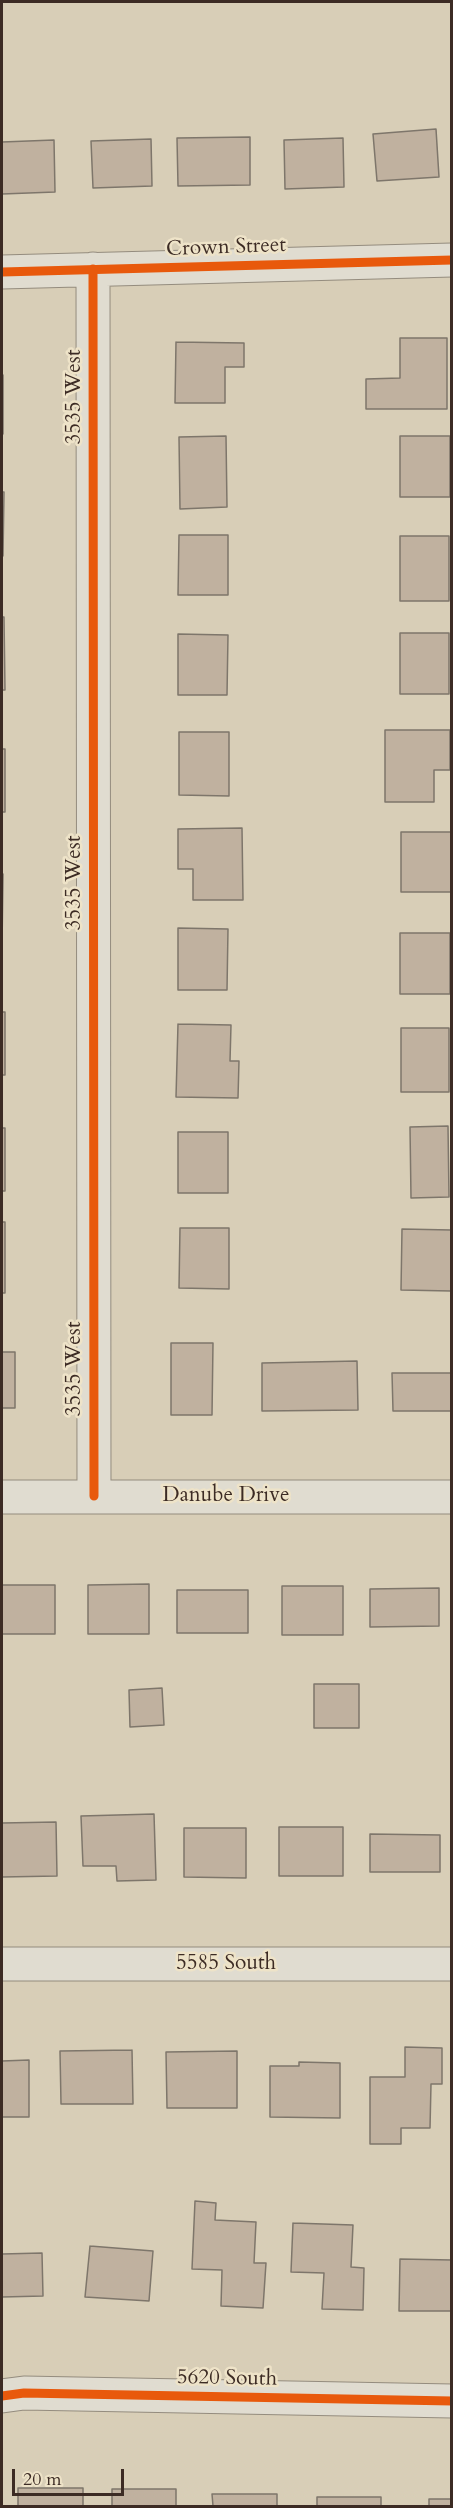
<!DOCTYPE html>
<style>
body{margin:0}
#map{position:relative;width:453px;height:2508px;overflow:hidden;background:#d8ceb7;font-family:Cardo,serif}
canvas{display:block}
.frame{position:absolute;inset:0;border:3px solid #3c2b24;pointer-events:none}
.scale{position:absolute;left:12px;top:2469px;width:112px;height:27px;box-sizing:border-box;border:3px solid #3c2b24;border-top:0;padding-left:8px;font-size:18px;line-height:21px;white-space:nowrap;color:#3c2b24;-webkit-text-stroke:4px #eee3c8;paint-order:stroke}
</style>
<div id="map">
<canvas width="453" height="2508"></canvas>
<div class="frame"></div>
<div class="scale">20 m</div>
</div>
<script>
const g = document.querySelector('canvas').getContext('2d');
g.lineJoin = 'round';
function paint(path, color) { g.fillStyle = color; g.fill(path, 'evenodd'); }
const poly = rows => new Path2D(rows.map(r => 'M' + r).join(''));
function trace(path, color, width, dash) { g.strokeStyle = color; g.lineWidth = width; g.lineCap = dash ? 'butt' : 'round'; g.setLineDash(dash || []); g.stroke(path); }
function write(font, color, halo, rows, align = 'center') {
  g.font = font + ' Cardo,serif'; g.lineWidth = 5; g.setLineDash([]); g.textBaseline = 'middle'; g.strokeStyle = halo; g.fillStyle = color; for (const [text, x, y, turn = 0] of rows) {
    g.save(); g.translate(x, y); g.rotate((+turn || 0) * Math.PI / 180); g.textAlign = isNaN(turn) ? turn : align; if (halo) g.strokeText(text, 0, 0); g.fillText(text, 0, 0); g.restore();
  }
}
const building = poly([
 [436,129,439,177,377,181,373,134,436,129],
 [250,137,250,185,178,186,177,138,250,137],
 [343,138,344,187,285,189,284,140,343,138],
 [151,139,152,186,93,188,91,141,151,139],
 [54,140,55,192,2,194,2,142,54,140],
 [400,338,447,338,447,409,366,409,366,379,400,378,400,338],
 [176,342,244,343,244,367,225,367,225,403,175,403,176,342],
 [2,375,3,375,3,434,2,434,2,375],
 [226,436,227,507,180,509,179,437,226,436],
 [400,436,450,436,450,497,400,497,400,436],
 [2,492,4,492,3,556,2,556,2,492],
 [179,535,228,535,228,595,178,595,179,535],
 [400,536,449,536,449,601,400,601,400,536],
 [2,617,4,617,5,690,2,690,2,617],
 [400,633,449,633,449,694,400,694,400,633],
 [178,634,228,635,227,695,178,695,178,634],
 [385,730,450,730,450,770,434,770,434,802,385,802,385,730],
 [179,732,229,732,229,796,179,795,179,732],
 [2,749,5,749,5,812,2,812,2,749],
 [242,828,243,900,193,900,193,869,178,869,178,829,242,828],
 [401,832,451,832,451,892,401,892,401,832],
 [2,874,3,874,2,947,2,874],
 [178,928,228,929,227,990,178,990,178,928],
 [400,933,450,933,450,994,400,994,400,933],
 [2,1012,5,1012,5,1075,2,1075,2,1012],
 [178,1024,231,1025,230,1061,239,1061,238,1098,176,1097,178,1024],
 [401,1028,449,1028,449,1092,401,1092,401,1028],
 [448,1126,449,1197,411,1198,410,1127,448,1126],
 [2,1128,5,1128,5,1191,2,1191,2,1128],
 [178,1132,228,1132,228,1193,178,1193,178,1132],
 [2,1222,5,1222,5,1293,2,1293,2,1222],
 [180,1228,229,1228,229,1289,179,1288,180,1228],
 [402,1229,451,1230,451,1291,401,1290,402,1229],
 [171,1343,213,1343,212,1415,171,1415,171,1343],
 [2,1352,15,1352,15,1408,2,1408,2,1352],
 [357,1361,358,1410,262,1411,262,1363,357,1361],
 [392,1373,452,1373,452,1411,393,1411,392,1373],
 [149,1584,149,1634,88,1634,88,1585,149,1584],
 [2,1585,55,1585,55,1634,2,1634,2,1585],
 [282,1586,343,1586,343,1635,282,1635,282,1586],
 [439,1588,439,1626,370,1627,370,1589,439,1588],
 [177,1590,248,1590,248,1633,177,1633,177,1590],
 [314,1684,359,1684,359,1728,314,1728,314,1684],
 [162,1688,164,1725,130,1727,129,1690,162,1688],
 [154,1814,156,1880,117,1881,116,1866,83,1866,81,1816,154,1814],
 [56,1822,57,1876,2,1877,2,1823,56,1822],
 [279,1827,343,1827,343,1876,279,1876,279,1827],
 [184,1828,246,1828,246,1878,184,1877,184,1828],
 [370,1834,440,1835,440,1872,370,1872,370,1834],
 [405,2047,442,2048,442,2084,431,2084,430,2128,401,2128,401,2144,370,2144,370,2077,405,2077,405,2047],
 [132,2050,133,2104,61,2104,60,2051,132,2050],
 [237,2051,237,2108,167,2108,166,2052,237,2051],
 [29,2060,29,2117,2,2117,2,2061,29,2060],
 [299,2062,340,2063,340,2118,270,2117,270,2066,299,2066,299,2062],
 [195,2201,216,2203,215,2220,256,2222,254,2263,266,2263,263,2308,221,2306,222,2270,192,2269,195,2201],
 [293,2223,353,2225,351,2267,364,2268,363,2310,322,2309,324,2273,291,2272,293,2223],
 [90,2246,153,2251,149,2301,85,2297,90,2246],
 [42,2253,43,2296,2,2297,2,2254,42,2253],
 [400,2259,452,2260,452,2311,399,2311,400,2259],
 [18,2488,83,2488,83,2506,18,2506,18,2488],
 [112,2489,176,2489,176,2506,112,2506,112,2489],
 [212,2494,277,2494,277,2506,213,2506,212,2494],
 [317,2497,381,2497,381,2506,317,2506,317,2497],
 [429,2499,452,2499,452,2506,429,2506,429,2499]
]);
paint(building, '#c0b19f');
trace(building, '#7e766b', 1.5);
const minor = poly([
 [93,269,94,1496],
 [2,272,452,260],
 [2,1497,452,1497],
 [2,1964,452,1964],
 [2,2396,24,2393,452,2401]
]);
trace(minor, '#948c7e', 35);
trace(minor, '#e0dcd0', 33);
trace(poly([
 [93,269,94,1496],
 [2,272,452,260],
 [2,2396,24,2393,452,2401]
]), '#e8590c', 9);
write('21px', '#3c2b24', '#eee3c8', [
 ["Crown Street",226,248,-2],
 ["3535 West",75,397,-90],
 ["3535 West",75,883,-90],
 ["3535 West",75,1369,-90],
 ["Danube Drive",226,1496],
 ["5585 South",226,1964],
 ["5620 South",227,2379,1]
]);
</script>
